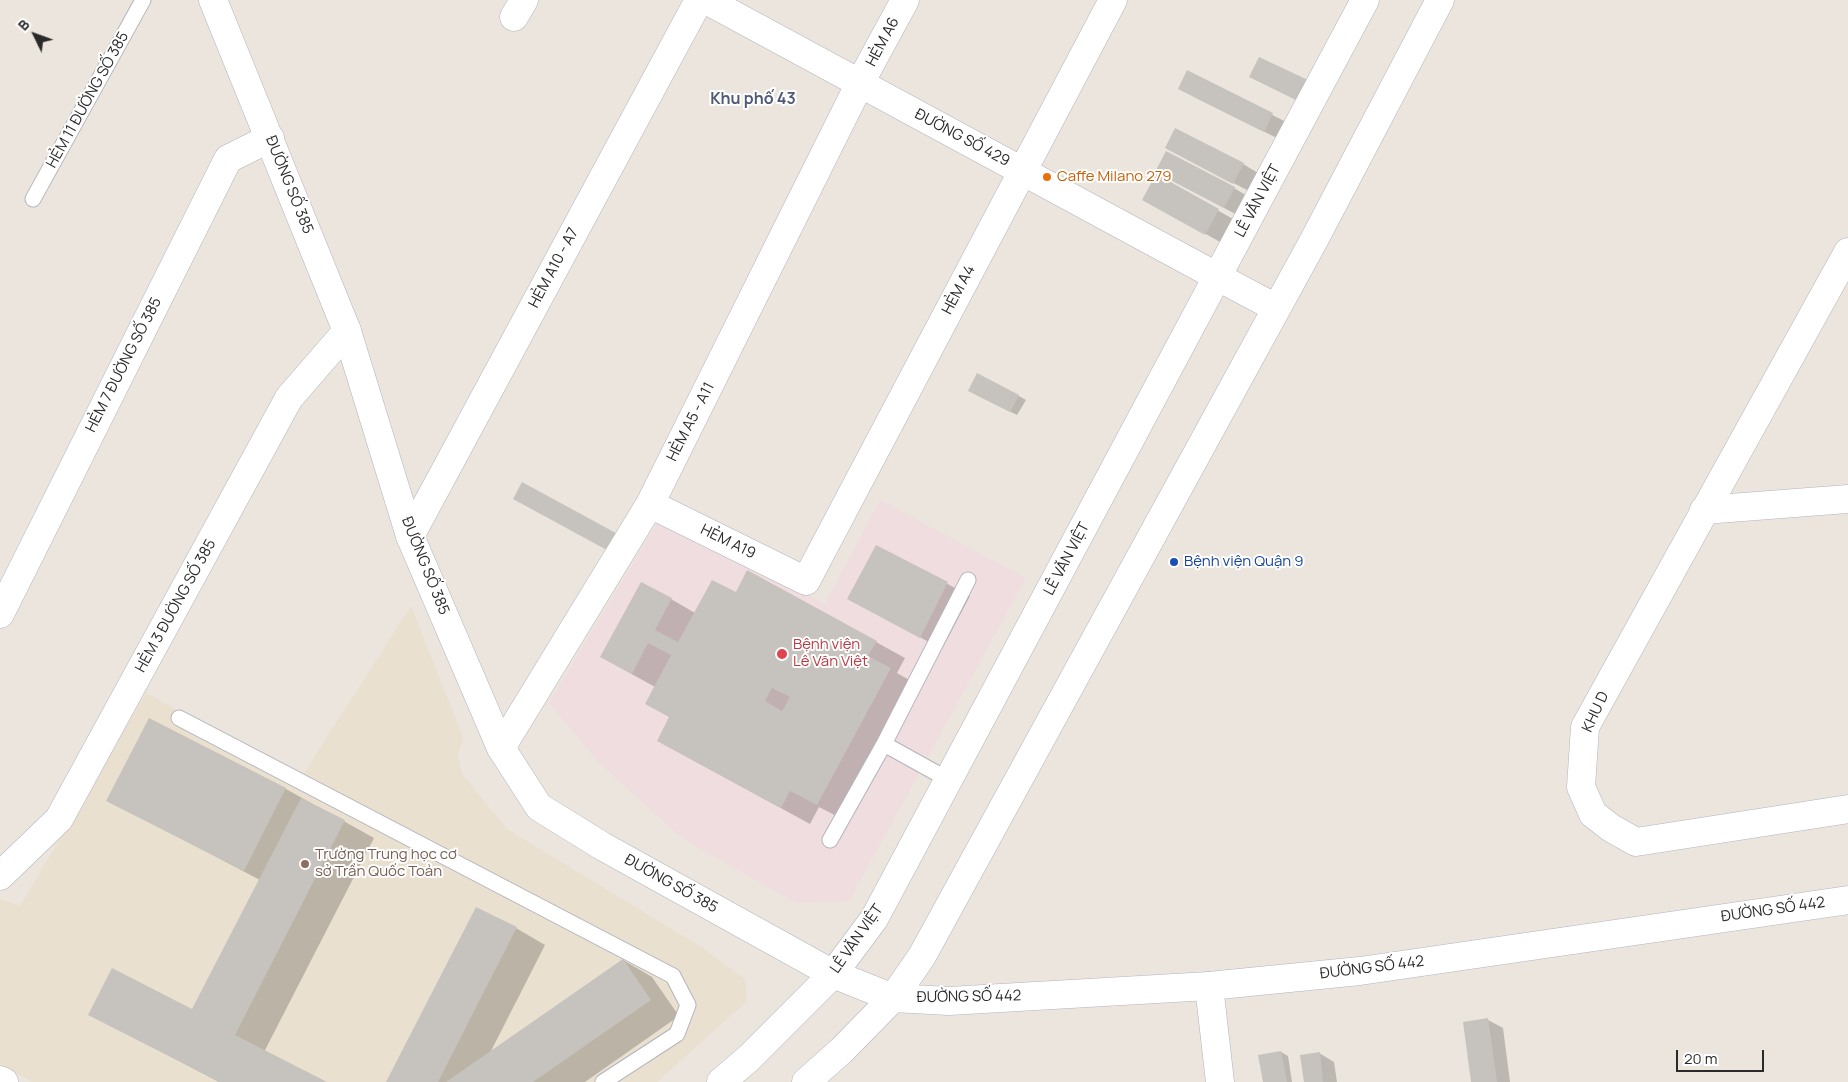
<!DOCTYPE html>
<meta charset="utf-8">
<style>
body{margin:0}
#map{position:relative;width:1848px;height:1082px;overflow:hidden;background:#ebe5de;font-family:Manrope,sans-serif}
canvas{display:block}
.north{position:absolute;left:10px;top:10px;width:50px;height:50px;-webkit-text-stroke:4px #fff;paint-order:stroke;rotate:312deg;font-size:14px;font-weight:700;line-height:20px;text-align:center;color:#2a2a2a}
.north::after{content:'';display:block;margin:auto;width:18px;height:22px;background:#2a2a2a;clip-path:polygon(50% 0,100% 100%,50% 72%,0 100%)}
.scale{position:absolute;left:1676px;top:1050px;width:88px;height:22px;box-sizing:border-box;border:2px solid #2a2a2a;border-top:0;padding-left:6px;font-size:15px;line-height:18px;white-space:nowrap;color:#2a2a2a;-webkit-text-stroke:4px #fff;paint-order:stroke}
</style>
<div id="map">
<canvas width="1848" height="1082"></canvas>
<div class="north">B</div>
<div class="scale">20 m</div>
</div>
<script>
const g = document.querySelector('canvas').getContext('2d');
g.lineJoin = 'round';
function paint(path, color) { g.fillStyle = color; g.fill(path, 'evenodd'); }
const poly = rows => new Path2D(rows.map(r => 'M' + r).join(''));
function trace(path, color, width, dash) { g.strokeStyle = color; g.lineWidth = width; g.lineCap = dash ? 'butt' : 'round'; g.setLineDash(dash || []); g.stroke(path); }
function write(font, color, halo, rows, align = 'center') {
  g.font = font + ' Manrope,sans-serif'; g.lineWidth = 4; g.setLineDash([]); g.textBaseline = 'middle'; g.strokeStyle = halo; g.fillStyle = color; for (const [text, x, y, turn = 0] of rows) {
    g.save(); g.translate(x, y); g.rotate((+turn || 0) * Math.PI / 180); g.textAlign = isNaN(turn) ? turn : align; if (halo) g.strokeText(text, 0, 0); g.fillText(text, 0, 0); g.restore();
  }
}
paint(poly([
 [411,606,463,737,458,755,462,774,507,829,703,948,745,979,747,1001,657,1082,32,1082,0,1064,0,899,20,906,146,693,302,776]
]), '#eae0d0');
paint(poly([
 [880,500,1026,578,849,901,796,903,683,839,599,763,549,703,662,515,825,604]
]), '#f0dddf');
paint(poly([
 [1188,72,1288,123,1279,139,1194,97],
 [1181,156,1243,164,1258,173,1249,191],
 [1157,176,1233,219,1220,242,1144,199],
 [1172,180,1234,188,1249,197,1239,216],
 [977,395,1019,396,1026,400,1017,415],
 [876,546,970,596,942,649,871,611],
 [736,594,876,642,905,658,897,673,920,686,846,821,819,807,810,824,687,757,655,687,601,657,671,599,695,613],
 [149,719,286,789,374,838,264,1052,324,1082,219,1082,89,1014,193,1011,260,880,108,800],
 [516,928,545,945,490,1053,623,960,652,977,679,1016,585,1082,387,1082],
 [1488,1020,1503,1028,1510,1082,1473,1082],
 [1281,1052,1288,1056,1292,1082,1264,1082],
 [1319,1053,1334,1062,1337,1082,1305,1082]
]), '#0003');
paint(poly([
 [1259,57,1310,81,1300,102,1249,77],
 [1187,70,1273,113,1264,132,1178,89],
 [1175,128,1244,163,1233,184,1165,148],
 [1166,151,1235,187,1224,208,1155,172],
 [1156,174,1219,209,1205,235,1142,200],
 [977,373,1019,395,1010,412,968,391],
 [522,482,625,538,616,555,513,499],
 [876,545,948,582,920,638,847,599],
 [747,570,877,641,868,656,891,668,817,805,790,791,781,808,657,741,669,717,645,704,671,655,648,643,632,674,600,657,641,582,672,598,655,630,678,642,712,580,736,592],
 [772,688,790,697,782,711,765,701],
 [149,718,286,788,244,871,106,801],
 [301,798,345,820,235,1035,327,1082,220,1082,88,1015,112,968,192,1009],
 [476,907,517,927,438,1082,386,1082],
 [623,959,651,1000,533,1082,446,1082],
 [1488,1018,1497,1082,1471,1082,1463,1022],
 [1281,1051,1287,1082,1263,1082,1258,1055],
 [1320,1052,1323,1082,1304,1082,1300,1055]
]), '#c6c2bd');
const lane = poly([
 [33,199,143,0],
 [179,718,673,976,688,1005,677,1034,603,1082],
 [884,744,949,780],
 [830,840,884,744,968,580]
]);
const street = poly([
 [706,0,1218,277],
 [514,17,524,0],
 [1848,252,1585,727,1581,787,1593,814,1611,828,1636,842,1848,809],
 [650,504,806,581,1113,0],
 [1704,510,1848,499],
 [410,536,699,0],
 [0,614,228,159,270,138],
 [501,748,650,504,860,83,905,0],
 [0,876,59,819,289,398,347,331],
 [1209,986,1220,1082],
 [0,1080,4,1082]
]);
const secondary = poly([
 [213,0,347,331,410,536,501,748,539,807,602,846,833,974,893,998,949,1001,1209,986,1360,971,1848,900],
 [1218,277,1276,308],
 [721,1082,749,1058,833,974,874,919,1365,0],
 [806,1082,841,1051,893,998,922,956,1314,240,1440,0]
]);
trace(lane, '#b2b4bc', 17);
trace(street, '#b2b4bc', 29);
trace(secondary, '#b2b4bc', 29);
trace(lane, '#fff', 15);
trace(street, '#fff', 28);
trace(secondary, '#fff', 28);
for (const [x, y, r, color] of [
 [1047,177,5,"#e8710a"],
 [1174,562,5,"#1a4fb4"],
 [782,654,6,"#e0444e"],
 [305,864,5,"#8d6e63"]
]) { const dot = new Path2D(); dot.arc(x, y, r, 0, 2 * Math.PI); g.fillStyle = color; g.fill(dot); trace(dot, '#fff', 2); }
write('15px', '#2a2a2a', '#fff', [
 ["HẺM A6",883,42,-62],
 ["HẺM 11 ĐƯỜNG SỐ 385",88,100,-61],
 ["ĐƯỜNG SỐ 429",962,138,28],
 ["ĐƯỜNG SỐ 385",289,185,68],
 ["LÊ VĂN VIỆT",1258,201,-62],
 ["HẺM A10 - A7",554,268,-62],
 ["HẺM A4",959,290,-62],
 ["HẺM 7 ĐƯỜNG SỐ 385",124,365,-63],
 ["HẺM A5 - A11",691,422,-63],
 ["HẺM A19",728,542,26],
 ["LÊ VĂN VIỆT",1067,559,-62],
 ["ĐƯỜNG SỐ 385",425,566,68],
 ["HẺM 3 ĐƯỜNG SỐ 385",176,606,-61],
 ["KHU D",1596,712,-65],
 ["ĐƯỜNG SỐ 385",671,884,29],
 ["ĐƯỜNG SỐ 442",1773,910,-8],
 ["LÊ VĂN VIỆT",857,939,-55],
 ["ĐƯỜNG SỐ 442",1372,968,-7],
 ["ĐƯỜNG SỐ 442",969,997,-1]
]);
write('15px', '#c56008', '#fff', [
 ["Caffe Milano 279",1057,177]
], 'left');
write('15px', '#164399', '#fff', [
 ["Bệnh viện Quận 9",1184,562]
], 'left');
write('15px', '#be3a42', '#fff', [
 ["Bệnh viện",793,645],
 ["Lê Văn Việt",793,662]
], 'left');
write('15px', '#785e54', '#fff', [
 ["Trường Trung học cơ",315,855],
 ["sở Trần Quốc Toản",315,872]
], 'left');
write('bold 16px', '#505976', '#fff', [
 ["Khu phố 43",753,100]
]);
</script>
